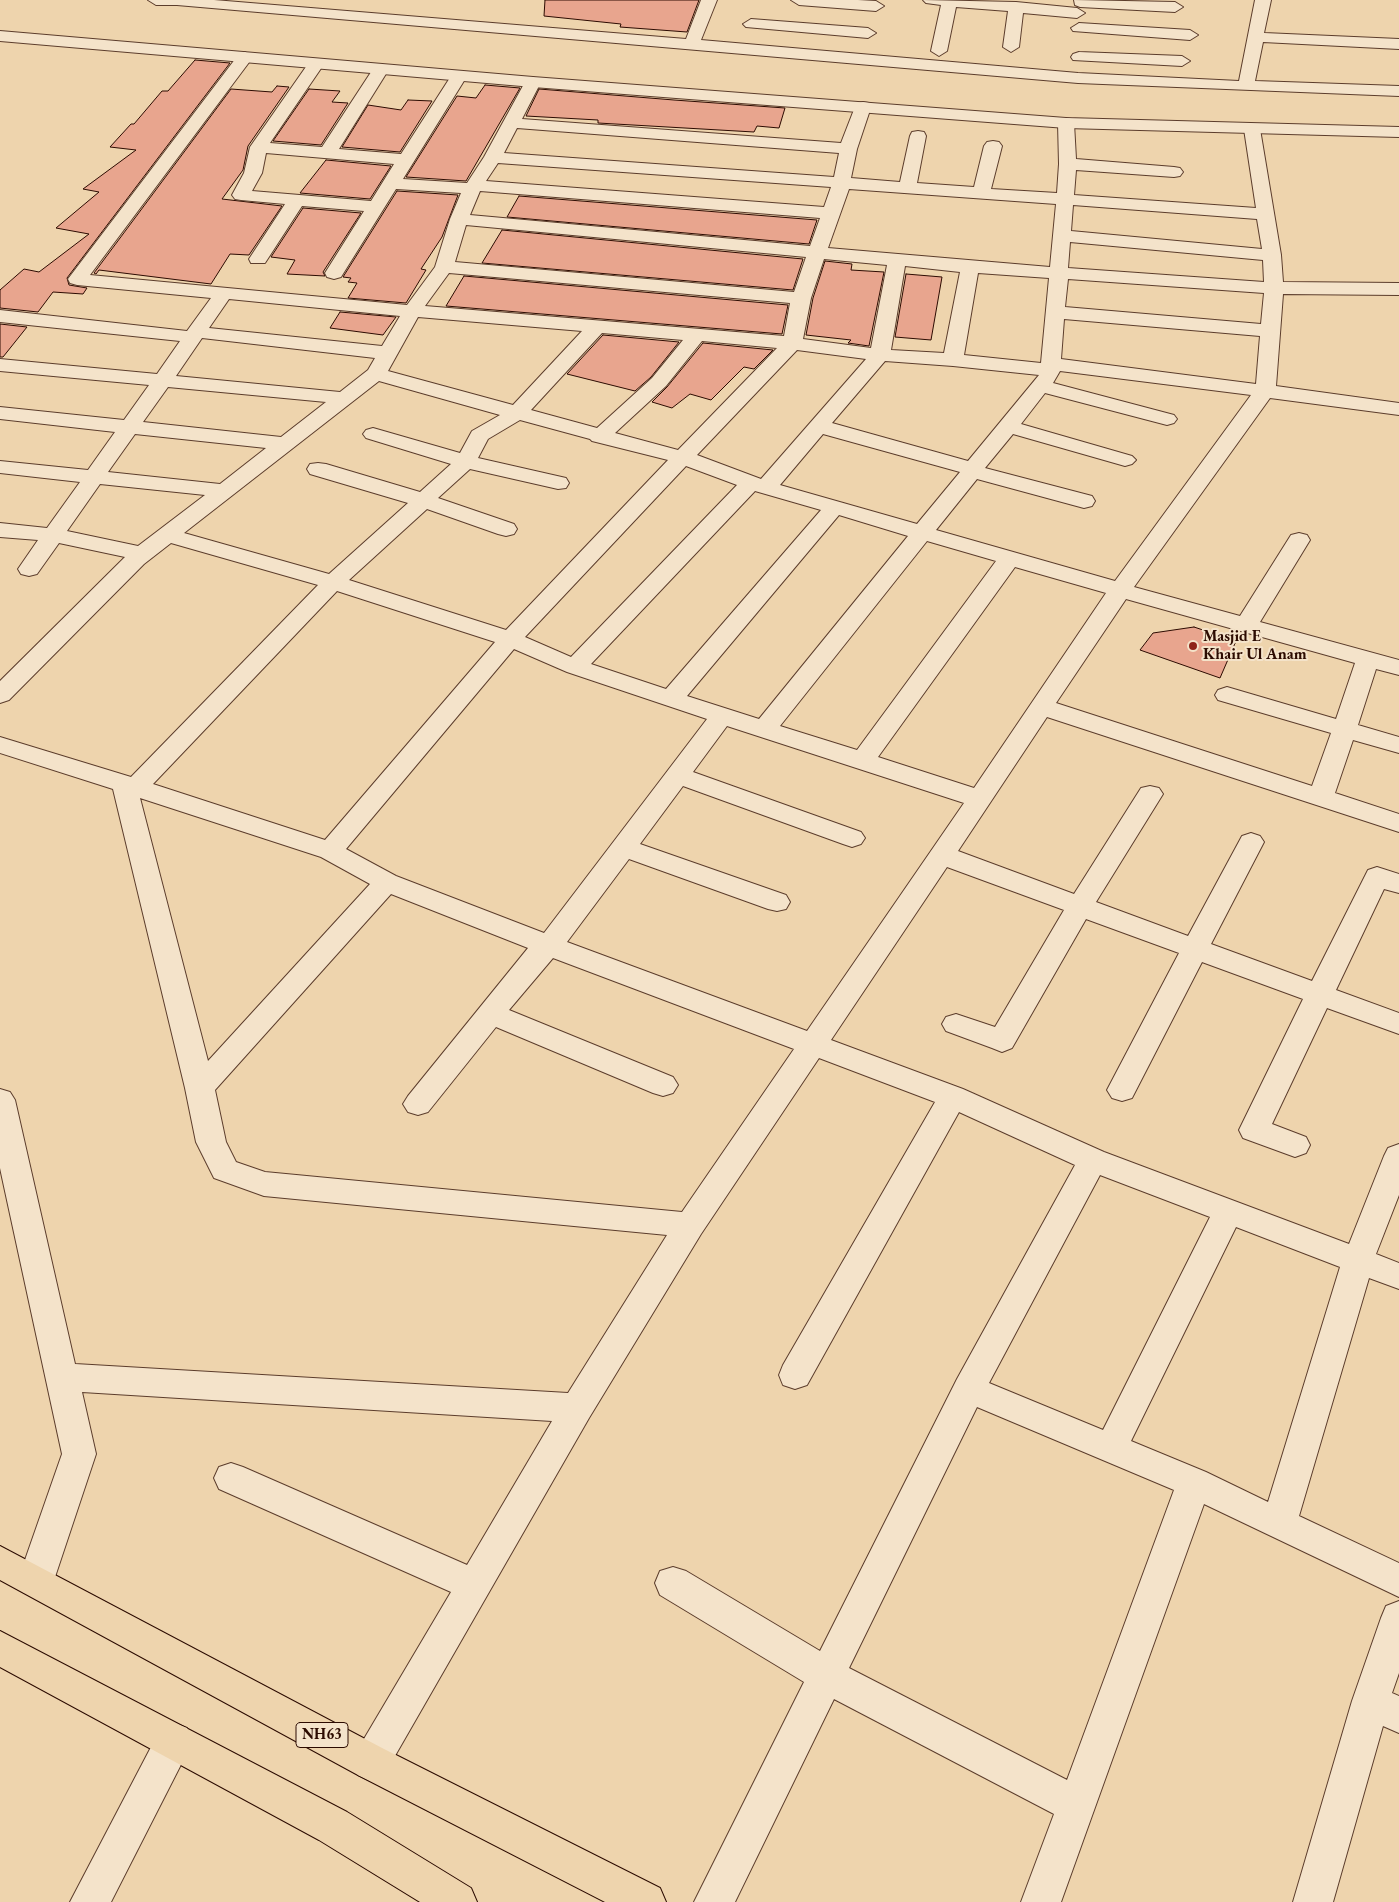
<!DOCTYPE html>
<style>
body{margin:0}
canvas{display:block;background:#eed4ad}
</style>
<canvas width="1399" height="1902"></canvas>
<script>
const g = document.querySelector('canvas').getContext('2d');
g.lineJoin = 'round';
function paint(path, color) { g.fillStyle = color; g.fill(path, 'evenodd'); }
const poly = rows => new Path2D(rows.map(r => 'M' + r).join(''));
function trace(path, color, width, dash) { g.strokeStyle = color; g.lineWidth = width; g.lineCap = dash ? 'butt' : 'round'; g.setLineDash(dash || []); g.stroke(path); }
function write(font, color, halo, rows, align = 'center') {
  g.font = font + ' "EB Garamond",serif'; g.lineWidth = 4; g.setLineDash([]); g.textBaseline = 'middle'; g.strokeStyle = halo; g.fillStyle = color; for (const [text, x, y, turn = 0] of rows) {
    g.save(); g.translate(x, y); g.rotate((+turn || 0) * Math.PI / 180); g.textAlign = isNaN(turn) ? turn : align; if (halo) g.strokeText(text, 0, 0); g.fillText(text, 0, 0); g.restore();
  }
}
const building = poly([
 [545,0,699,0,687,32,620,27,621,24,544,16,545,0],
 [195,60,230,63,67,278,69,285,87,288,83,294,53,292,38,312,0,308,0,290,24,269,39,272,89,234,56,228,99,192,83,189,136,150,110,147,131,124,134,124,162,91,168,91,195,60],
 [485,85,520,88,466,181,406,177,457,96,476,98,485,85],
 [277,86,289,87,248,146,243,170,222,199,282,206,249,255,230,254,211,284,99,270,96,274,94,273,231,89,272,92,277,86],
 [309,89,340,91,332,102,348,103,321,145,273,141,309,89],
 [539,89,674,100,785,108,779,128,757,126,754,132,598,123,598,120,526,116,539,89],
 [408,100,432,101,400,152,342,147,368,105,401,110,408,100],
 [326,160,391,166,370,199,300,193,326,160],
 [397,191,458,195,442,237,421,269,426,270,406,303,348,298,357,283,348,282,351,278,343,277,397,191],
 [519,196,817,220,809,244,507,217,519,196],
 [303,208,361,213,323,272,325,276,287,274,295,260,271,257,303,208],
 [502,230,803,259,793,290,482,263,502,230],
 [825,261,852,264,851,270,884,272,869,346,848,343,851,340,806,335,813,298,825,261],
 [906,274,942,277,931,340,895,337,906,274],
 [464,276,788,305,782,334,446,306,464,276],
 [340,312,396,317,383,335,330,328,340,312],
 [0,324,27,327,3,357,0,357,0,324],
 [603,335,679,342,651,377,635,391,567,374,603,335],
 [703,343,773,350,754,369,744,367,711,400,690,394,672,408,652,402,667,387,703,343],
 [1194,627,1236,641,1220,678,1140,650,1153,633,1194,627]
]);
paint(building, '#e8a58e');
trace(building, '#2c0b01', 1);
const minor = poly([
 [148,0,214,0,686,39,701,0,717,0,701,40,1078,73,1239,81,1255,0,1271,0,1264,33,1399,39,1399,49,1263,42,1255,81,1399,86,1399,96,1078,83,177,5,156,5,148,0],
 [791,0,858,0,876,1,884,6,876,11,799,5,791,0],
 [923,0,1016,2,1077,8,1085,13,1077,18,1023,13,1019,47,1011,52,1003,47,1008,11,956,7,947,51,939,56,931,51,941,5,926,3,923,0],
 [1074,0,1175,2,1183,7,1175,12,1080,7,1075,5,1074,0],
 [751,19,868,28,876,33,868,38,746,27,743,24,751,19],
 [1079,23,1190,30,1198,35,1190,40,1073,31,1071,28,1079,23],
 [245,52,253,57,90,275,407,305,435,267,450,219,461,193,396,189,341,277,334,279,327,277,325,273,364,211,302,206,265,263,251,263,249,259,285,204,241,200,235,199,232,195,244,173,250,147,310,61,316,59,324,64,270,143,322,147,375,66,381,64,389,69,339,149,401,154,453,73,459,71,467,76,403,179,467,183,484,157,525,82,533,77,541,82,522,119,841,143,855,107,857,103,863,102,869,103,871,107,857,149,851,178,900,182,910,136,912,132,918,131,924,132,926,136,917,183,974,187,984,146,987,142,993,141,999,142,1002,146,991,189,1057,193,1059,164,1058,123,1060,119,1066,118,1072,119,1074,123,1076,159,1174,167,1180,168,1183,172,1180,176,1174,177,1076,170,1074,195,1256,208,1244,129,1246,125,1252,124,1258,125,1260,129,1281,255,1283,282,1399,283,1399,295,1283,294,1276,386,1399,403,1399,415,1270,398,1134,587,1240,616,1291,535,1299,533,1307,535,1310,540,1260,622,1399,660,1399,675,1376,669,1358,725,1399,737,1399,753,1353,740,1335,793,1399,814,1399,832,1047,717,958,851,1074,894,1141,788,1150,786,1159,788,1163,794,1096,902,1188,936,1242,836,1251,833,1260,836,1264,842,1211,944,1312,981,1368,870,1377,867,1399,874,1399,893,1384,889,1336,990,1399,1013,1399,1034,1327,1008,1272,1124,1306,1137,1310,1145,1306,1153,1295,1157,1284,1153,1243,1138,1239,1130,1303,999,1202,962,1132,1098,1122,1101,1112,1098,1107,1090,1179,953,1086,919,1012,1048,1002,1052,992,1048,946,1031,942,1024,946,1017,956,1014,995,1027,1064,910,947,867,831,1040,963,1089,1104,1152,1349,1244,1384,1156,1388,1148,1399,1144,1399,1195,1376,1254,1399,1263,1399,1289,1369,1278,1299,1516,1399,1563,1399,1597,1204,1504,1061,1902,1021,1902,1054,1814,834,1699,735,1902,694,1902,804,1682,660,1595,655,1583,660,1571,673,1567,686,1571,820,1651,957,1379,1075,1165,959,1112,807,1385,795,1389,783,1385,779,1375,783,1365,935,1102,819,1058,701,1234,589,1418,384,1775,371,1781,358,1775,352,1762,358,1749,451,1592,219,1489,214,1478,219,1467,231,1463,243,1467,467,1565,552,1421,82,1392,96,1454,54,1580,49,1592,36,1596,23,1592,18,1580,62,1454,0,1168,0,1089,10,1092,15,1100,75,1364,568,1393,667,1235,264,1196,214,1178,196,1142,185,1088,113,789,0,753,0,737,131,777,318,585,171,543,144,564,9,700,0,703,0,681,125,557,59,543,37,574,29,576,21,574,18,569,38,540,0,537,0,523,47,528,80,482,0,473,0,461,88,470,115,432,0,419,0,407,124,420,149,385,0,371,0,359,157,374,180,341,0,322,0,310,187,331,211,298,77,285,70,283,68,279,239,54,245,52],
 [517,128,839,153,834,177,504,153,517,128],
 [266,153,394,164,371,201,252,191,262,173,266,153],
 [498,163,831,187,824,207,486,181,498,163],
 [849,189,1056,204,1050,267,828,248,849,189],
 [480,191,820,218,810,246,470,215,480,191],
 [1073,205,1257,219,1262,249,1071,231,1073,205],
 [466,225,806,257,794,292,455,262,466,225],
 [1070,242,1263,260,1264,282,1068,268,1070,242],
 [824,259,887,265,871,348,803,339,811,298,824,259],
 [905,266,960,272,944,353,891,350,905,266],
 [449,273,790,303,784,336,425,306,449,273],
 [978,273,1049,278,1041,363,964,355,978,273],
 [1068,279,1264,293,1261,324,1065,307,1068,279],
 [229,299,400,316,382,346,209,328,229,299],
 [418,317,582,331,513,405,388,371,418,317],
 [1064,319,1260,336,1256,384,1061,359,1064,319],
 [602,333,683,340,652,378,597,428,531,410,602,333],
 [202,338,375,358,368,370,340,392,176,376,202,338],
 [702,341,777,348,678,450,615,433,666,386,702,341],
 [797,350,866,359,761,479,697,455,797,350],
 [885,361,953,366,1039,375,968,461,832,423,885,361],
 [1060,371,1251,395,1115,581,936,530,977,479,1084,508,1092,506,1095,501,1092,496,985,468,1013,434,1125,466,1132,464,1136,460,1132,456,1021,424,1045,393,1167,425,1174,423,1177,419,1174,415,1053,383,1060,371],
 [379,381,500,415,472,431,460,453,380,430,373,428,366,430,363,434,366,438,451,464,420,492,326,464,318,463,310,464,307,469,310,474,408,503,329,574,184,533,379,381],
 [168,387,326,402,281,437,143,422,168,387],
 [520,420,590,439,592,441,668,460,506,630,349,580,427,509,498,534,506,536,514,534,517,529,514,524,438,498,470,469,558,489,566,488,569,483,566,478,478,458,488,439,520,420],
 [135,434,266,448,220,484,108,472,135,434],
 [823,434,960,472,917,524,780,485,823,434],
 [686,466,737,485,571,657,525,637,686,466],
 [100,484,205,495,138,546,67,531,100,484],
 [755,491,821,510,666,689,591,664,755,491],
 [839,515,908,536,759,719,687,696,839,515],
 [927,541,996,561,857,750,780,726,927,541],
 [1015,567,1106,593,974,788,878,757,1015,567],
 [337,591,495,642,325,840,153,784,337,591],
 [1126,599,1355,663,1336,719,1227,687,1218,690,1215,695,1218,700,1331,733,1312,786,1056,703,1126,599],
 [514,649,567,672,707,719,544,933,396,876,346,849,514,649],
 [727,726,964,803,807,1031,567,942,629,859,768,909,777,911,786,909,790,902,786,895,640,844,683,786,843,844,852,847,861,844,865,838,861,832,693,772,727,726],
 [140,798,321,857,370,884,208,1061,140,798],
 [391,894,528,948,408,1096,403,1104,408,1112,418,1115,428,1112,496,1027,653,1093,663,1096,673,1093,678,1085,673,1077,509,1010,553,958,794,1049,682,1212,265,1172,236,1162,226,1142,215,1090,391,894],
 [1100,1175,1210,1217,1103,1430,989,1383,1100,1175],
 [1236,1227,1340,1267,1268,1502,1206,1472,1131,1441,1236,1227],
 [977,1407,1174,1490,1067,1780,849,1668,977,1407],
 [1079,52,1182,56,1190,61,1182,66,1073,60,1071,57,1073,54,1079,52],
 [1399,1601,1399,1673,1392,1693,1399,1696,1399,1733,1383,1726,1333,1902,1293,1902,1352,1701,1381,1618,1386,1606,1399,1601],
 [174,1723,187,1728,193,1741,111,1902,70,1902,161,1728,174,1723]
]);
const tertiary = poly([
 [0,31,533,77,1066,118,1399,127,1399,137,1066,128,533,87,0,41,0,31]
]);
const trunk = poly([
 [0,1546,384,1749,660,1888,666,1902,605,1902,358,1775,0,1580,0,1546],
 [0,1631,347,1812,471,1888,477,1902,420,1902,319,1840,0,1667,0,1631]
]);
trace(minor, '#5c3d2c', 2);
trace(tertiary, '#5c3d2c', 2);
trace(trunk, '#2c0b01', 2);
paint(minor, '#f4e3ca');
paint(tertiary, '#f4e3ca');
paint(trunk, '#eed4ad');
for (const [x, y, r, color] of [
 [1193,646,5,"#8f2418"]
]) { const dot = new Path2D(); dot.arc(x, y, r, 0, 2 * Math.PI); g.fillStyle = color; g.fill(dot); trace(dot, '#f4e3ca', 2); }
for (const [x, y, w] of [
 [322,1735,52]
]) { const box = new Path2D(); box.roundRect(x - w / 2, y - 12.5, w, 25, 4); g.fillStyle = '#f4e3ca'; g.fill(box); trace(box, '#2c0b01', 1); }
write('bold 15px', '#2c0b01', null, [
 ["NH63",322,1735]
]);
write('bold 16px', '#2c0b01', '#f4e3ca', [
 ["Masjid E",1203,637],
 ["Khair Ul Anam",1203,655]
], 'left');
</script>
